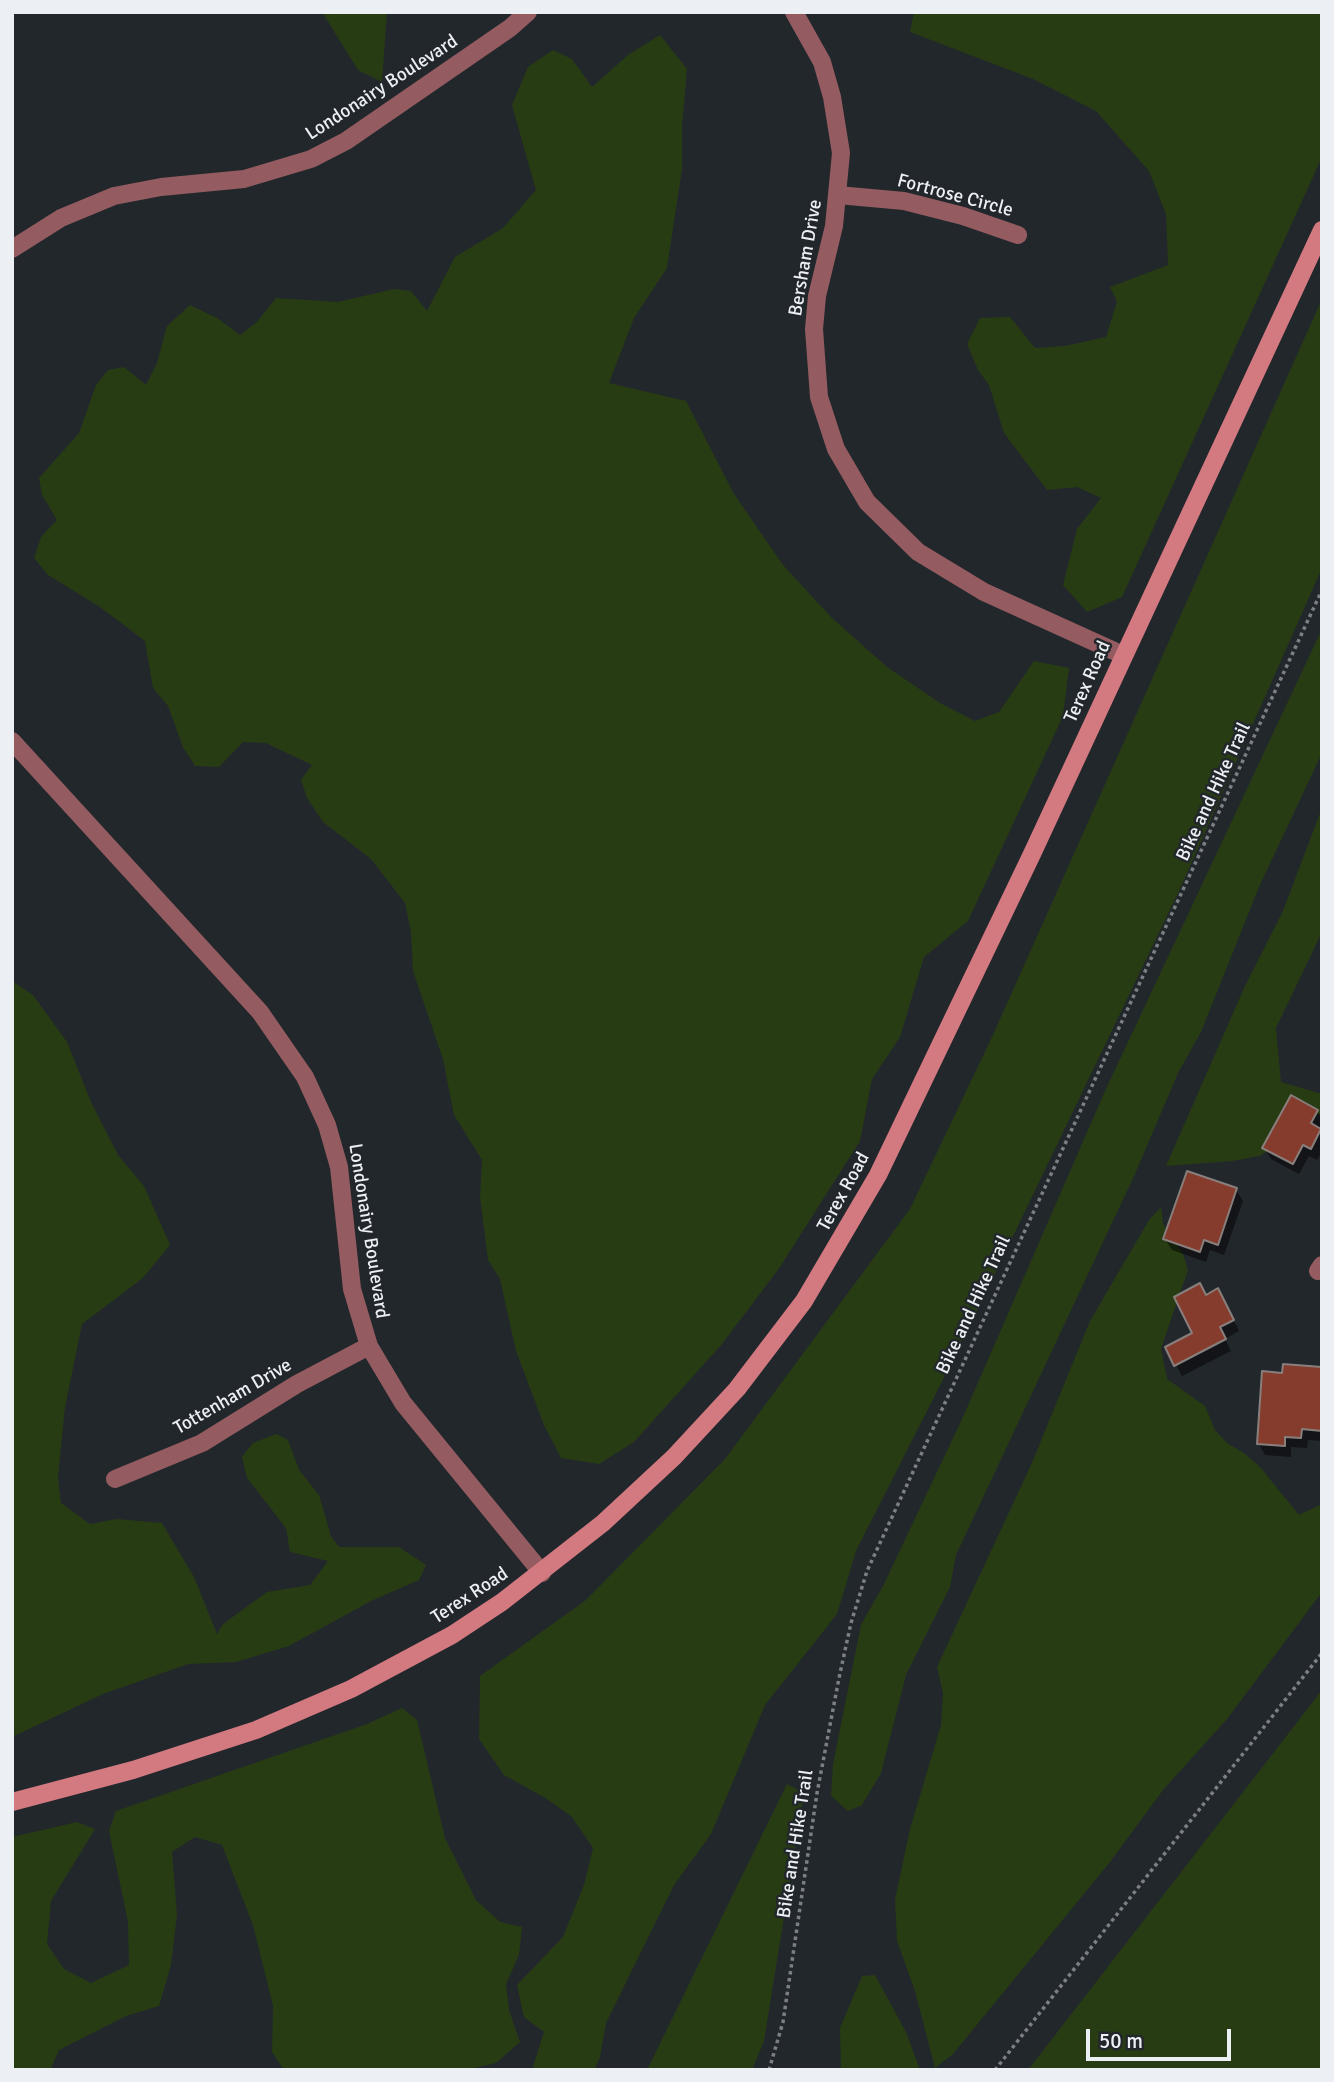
<!DOCTYPE html>
<style>
body{margin:0}
#map{position:relative;width:1334px;height:2082px;overflow:hidden;background:#22272c;font-family:Signika,sans-serif}
canvas{display:block}
.frame{position:absolute;inset:0;border:14px solid #eceff3;pointer-events:none}
.scale{position:absolute;left:1086px;top:2029px;width:145px;height:32px;box-sizing:border-box;border:4px solid #eceff3;border-top:0;padding-left:9px;font-size:21px;line-height:24px;white-space:nowrap;color:#eceff3;-webkit-text-stroke:5px #22272c;paint-order:stroke}
</style>
<div id="map">
<canvas width="1334" height="2082"></canvas>
<div class="frame"></div>
<div class="scale">50 m</div>
</div>
<script>
const g = document.querySelector('canvas').getContext('2d');
g.lineJoin = 'round';
function paint(path, color) { g.fillStyle = color; g.fill(path, 'evenodd'); }
const poly = rows => new Path2D(rows.map(r => 'M' + r).join(''));
function trace(path, color, width, dash) { g.strokeStyle = color; g.lineWidth = width; g.lineCap = dash ? 'butt' : 'round'; g.setLineDash(dash || []); g.stroke(path); }
function write(font, color, halo, rows, align = 'center') {
  g.font = font + ' Signika,sans-serif'; g.lineWidth = 5; g.setLineDash([]); g.textBaseline = 'middle'; g.strokeStyle = halo; g.fillStyle = color; for (const [text, x, y, turn = 0] of rows) {
    g.save(); g.translate(x, y); g.rotate((+turn || 0) * Math.PI / 180); g.textAlign = isNaN(turn) ? turn : align; if (halo) g.strokeText(text, 0, 0); g.fillText(text, 0, 0); g.restore();
  }
}
paint(poly([
 [322,12,387,12,382,82,358,70],
 [914,12,1322,12,1322,157,1122,597,1087,612,1063,585,1077,529,1101,498,1077,487,1047,490,1004,433,989,385,978,370,967,344,980,318,1010,317,1035,348,1065,346,1106,337,1117,302,1110,287,1168,265,1166,214,1149,171,1096,111,1033,79,910,32],
 [660,35,687,69,682,126,682,169,667,268,634,318,609,383,686,401,734,494,783,565,832,618,887,667,940,703,975,721,999,712,1034,661,1069,668,1063,716,968,921,924,957,900,1037,872,1079,860,1141,780,1267,722,1344,634,1442,599,1464,561,1458,544,1425,516,1351,500,1279,488,1260,480,1197,482,1160,454,1115,443,1059,413,971,411,932,405,903,371,859,323,822,307,798,301,780,312,765,266,743,243,742,219,767,195,766,183,747,168,706,153,688,145,641,100,607,48,575,34,558,41,537,57,520,42,495,39,478,79,433,96,385,108,370,124,367,146,385,157,363,167,326,190,305,217,318,240,335,257,322,276,298,338,302,394,289,411,291,427,311,455,257,503,228,536,190,512,105,528,67,553,50,572,59,592,87,628,55],
 [1322,299,1322,568,1179,891,966,1334,856,1551,837,1614,765,1705,711,1834,674,1885,606,2023,600,2057,594,2070,532,2070,544,2032,524,2017,517,1985,563,1937,584,1885,593,1848,572,1817,547,1799,504,1775,479,1739,480,1676,586,1600,725,1459,910,1209,992,1037],
 [1322,629,1322,753,1259,887,1201,1032,1178,1073,1135,1174,956,1555,950,1587,906,1675,881,1773,862,1805,848,1811,831,1796,833,1764,861,1625,884,1584,963,1417,1105,1091],
 [1322,808,1322,932,1276,1028,1281,1082,1322,1094,1322,1112,1260,1156,1232,1161,1166,1166,1245,986,1283,911],
 [12,981,33,995,67,1042,91,1102,118,1155,144,1186,170,1245,143,1278,82,1324,65,1407,58,1478,61,1503,90,1524,117,1519,162,1523,194,1577,217,1634,223,1624,267,1592,310,1585,328,1561,290,1552,286,1528,247,1478,242,1457,253,1443,276,1434,288,1440,299,1470,319,1495,331,1536,339,1547,399,1547,426,1565,419,1580,371,1601,289,1646,236,1662,188,1664,103,1694,12,1737],
 [1161,1207,1163,1224,1183,1254,1188,1270,1161,1349,1167,1379,1205,1406,1215,1430,1227,1443,1244,1453,1260,1467,1299,1515,1322,1504,1322,1592,1227,1719,1163,1790,1110,1862,953,2054,935,2068,915,1991,897,1941,895,1900,910,1829,941,1725,943,1693,937,1667,1031,1465,1090,1321,1149,1220],
 [1322,1690,1322,2070,1028,2070],
 [402,1708,417,1720,445,1838,476,1900,500,1922,522,1927,519,1955,506,1984,509,2010,520,2042,496,2063,466,2070,284,2070,272,2052,273,2006,253,1925,222,1845,195,1837,172,1852,177,1914,171,1965,159,2006,126,2016,59,2050,50,2070,12,2070,12,1837,77,1822,95,1829,51,1901,47,1944,64,1969,91,1983,129,1965,128,1922,109,1831,116,1811,367,1724],
 [787,1784,804,1793,764,2041,752,2070,647,2070],
 [875,1975,906,2032,920,2070,841,2070,840,2028,862,1976]
]), '#283c14');
paint(poly([
 [1317,1111,1322,1119,1322,1151,1317,1160,1309,1156,1299,1174,1271,1159,1264,1148],
 [1236,1190,1243,1201,1224,1255,1210,1250,1206,1262,1172,1250,1165,1239],
 [1206,1297,1224,1301,1239,1331,1225,1339,1231,1351,1182,1376,1167,1348,1195,1333],
 [1322,1369,1322,1441,1308,1440,1307,1448,1291,1447,1291,1457,1265,1455,1259,1444,1284,1375]
]), '#0007');
const building = poly([
 [1291,1095,1318,1110,1311,1123,1321,1129,1311,1149,1303,1145,1293,1164,1262,1148,1291,1095],
 [1187,1171,1237,1188,1218,1245,1204,1240,1200,1252,1163,1239,1187,1171],
 [1200,1283,1206,1295,1218,1288,1234,1320,1220,1327,1226,1339,1174,1366,1165,1347,1192,1333,1174,1297,1200,1283],
 [1283,1364,1322,1367,1322,1431,1302,1429,1301,1438,1285,1437,1285,1446,1257,1444,1262,1371,1282,1373,1283,1364]
]);
paint(building, '#863c2d');
trace(building, '#887f7d', 2);
trace(poly([
 [769,2070,783,2022,817,1793,839,1678,851,1623,867,1571,1322,590],
 [995,2070,1322,1653]
]), '#7c8085', 3.5, [3.5, 3.5]);
trace(poly([
 [794,12,822,62,832,97,841,153,834,226,817,296,814,329,819,397,836,449,867,502,918,552,984,592,1123,655],
 [838,195,904,201,963,216,1018,235],
 [12,249,61,218,114,196,161,187,244,179,311,159,346,141,510,28,528,12],
 [12,741,260,1012,305,1077,327,1125,339,1167,352,1289,369,1346,403,1403,542,1573],
 [1318,1271,1322,1265],
 [115,1479,202,1443,297,1384,369,1346]
]), '#945c60', 18);
trace(poly([
 [12,1802,133,1770,256,1730,351,1689,452,1635,502,1602,603,1523,674,1457,737,1389,804,1301,878,1175,1032,854,1322,230]
]), '#d37980', 18);
write('19px', '#eceff3', '#22272c', [
 ["Londonairy Boulevard",382,88,-33],
 ["Fortrose Circle",955,196,15],
 ["Bersham Drive",806,258,-80],
 ["Terex Road",1088,682,-66],
 ["Bike and Hike Trail",1214,792,-65],
 ["Terex Road",844,1192,-61],
 ["Londonairy Boulevard",368,1231,81],
 ["Bike and Hike Trail",974,1305,-65],
 ["Tottenham Drive",233,1397,-30],
 ["Terex Road",470,1596,-33],
 ["Bike and Hike Trail",796,1844,-81]
]);
</script>
